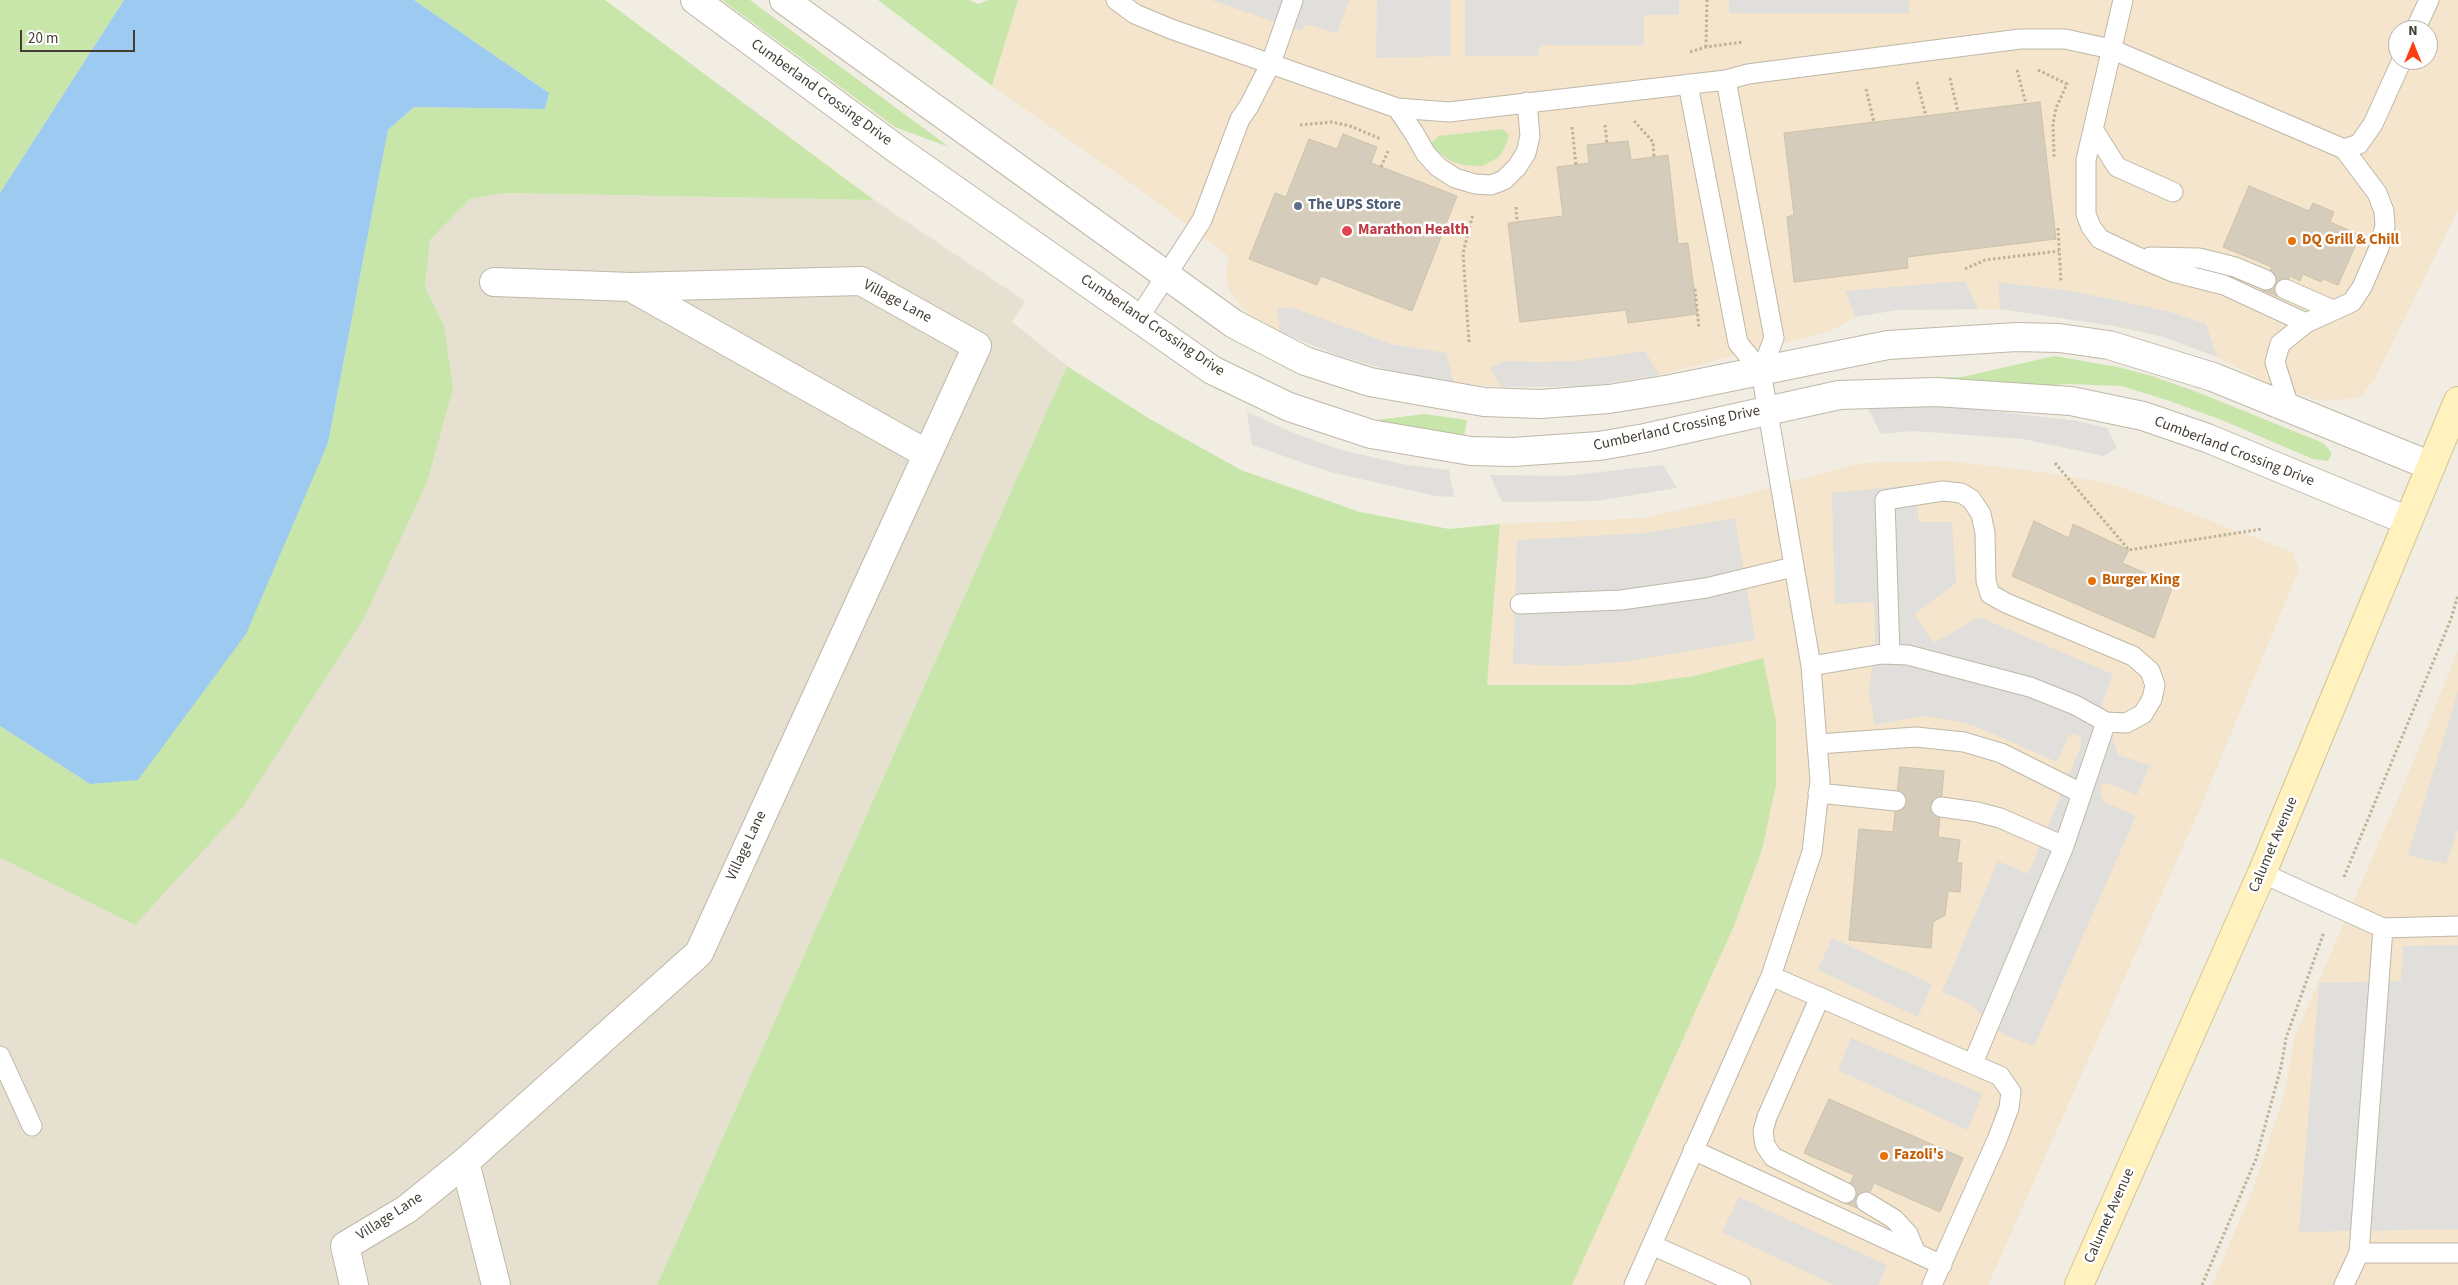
<!DOCTYPE html>
<style>
body{margin:0}
#map{position:relative;width:2458px;height:1285px;overflow:hidden;background:#f1ede2;font-family:"Source Sans 3",sans-serif}
canvas{display:block}
.north{position:absolute;left:2388px;top:20px;width:50px;height:50px;box-sizing:border-box;background:#fff;border:1px solid #b4b1ad;border-radius:50%;rotate:0deg;font-size:14px;font-weight:700;line-height:20px;text-align:center;color:#433d33}
.north::after{content:'';display:block;margin:auto;width:18px;height:22px;background:#fa3f10;clip-path:polygon(50% 0,100% 100%,50% 72%,0 100%)}
.scale{position:absolute;left:20px;top:30px;width:115px;height:22px;box-sizing:border-box;border:2px solid #433d33;border-top:0;padding-left:6px;font-size:15px;line-height:18px;white-space:nowrap;color:#433d33;-webkit-text-stroke:4px #fff;paint-order:stroke}
</style>
<div id="map">
<canvas width="2458" height="1285"></canvas>
<div class="north">N</div>
<div class="scale">20 m</div>
</div>
<script>
const g = document.querySelector('canvas').getContext('2d');
g.lineJoin = 'round';
function paint(path, color) { g.fillStyle = color; g.fill(path, 'evenodd'); }
const poly = rows => new Path2D(rows.map(r => 'M' + r).join(''));
function trace(path, color, width, dash) { g.strokeStyle = color; g.lineWidth = width; g.lineCap = dash ? 'butt' : 'round'; g.setLineDash(dash || []); g.stroke(path); }
function write(font, color, halo, rows, align = 'center') {
  g.font = font + ' "Source Sans 3",sans-serif'; g.lineWidth = 5; g.setLineDash([]); g.textBaseline = 'middle'; g.strokeStyle = halo; g.fillStyle = color; for (const [text, x, y, turn = 0] of rows) {
    g.save(); g.translate(x, y); g.rotate((+turn || 0) * Math.PI / 180); g.textAlign = isNaN(turn) ? turn : align; if (halo) g.strokeText(text, 0, 0); g.fillText(text, 0, 0); g.restore();
  }
}
paint(poly([
 [505,193,874,200,1025,301,1012,322,1067,366,657,1285,0,1285,0,858,135,925,444,326,425,287,430,240,470,199]
]), '#e5e0d0');
paint(poly([
 [1018,0,2458,0,2458,210,2375,378,2360,398,2321,401,2267,383,2217,357,2164,337,2080,319,2000,309,1897,310,1855,317,1831,331,1659,375,1628,381,1551,387,1502,387,1454,383,1398,373,1337,355,1280,332,1249,316,1230,292,1226,280,1228,256,1139,189,992,86],
 [2398,30,2428,30,2428,60,2398,60],
 [1944,461,2027,470,2103,482,2138,493,2292,552,2299,569,2199,811,1988,1285,1572,1285,1734,926,1762,850,1776,785,1694,676,1630,685,1487,685,1500,524,1645,518,1743,495,1861,463],
 [2458,650,2458,1285,2212,1285,2254,1187,2285,1091,2294,1038,2403,787]
]), '#f4e5cc');
paint(poly([
 [0,0,124,0,0,193],
 [414,0,605,0,874,200,505,193,470,199,430,240,425,287,444,326,453,389,427,482,364,618,243,807,135,925,0,858,0,726,90,784,328,443,388,130,414,107,545,109,549,93],
 [722,0,750,0,949,147,895,127],
 [878,0,970,0,978,4,989,0,1018,0,992,86],
 [1503,129,1509,135,1506,145,1499,157,1482,166,1463,165,1451,161,1431,147,1432,142,1439,136],
 [2054,356,2118,367,2152,376,2197,392,2323,443,2331,452,2331,456,2328,461,2313,459,2224,421,2170,401,2121,386,2067,384,2028,387,1918,378,1962,377],
 [1067,366,1150,419,1241,470,1360,512,1449,529,1500,524,1487,685,1630,685,1694,676,1763,658,1776,721,1776,785,1762,850,1734,926,1572,1285,657,1285],
 [1425,414,1467,420,1464,437,1379,422,1377,420]
]), '#c8e6aa');
paint(poly([
 [1211,0,1349,0,1337,34,1310,25,1304,26,1301,31],
 [1377,0,1450,0,1450,56,1376,58],
 [1465,0,1679,0,1679,15,1647,15,1644,18,1644,45,1545,45,1539,48,1538,56,1465,56],
 [1729,0,1909,0,1909,13,1729,13],
 [1965,281,1978,309,1897,310,1855,317,1845,291],
 [1998,282,2071,291,2120,301,2170,312,2206,324,2217,357,2164,337,2121,327,2000,309],
 [1291,307,1391,344,1446,353,1454,383,1398,373,1337,355,1280,332,1277,308],
 [1645,351,1659,375,1590,386,1502,387,1490,368,1505,361,1539,362,1575,361],
 [1913,404,1949,406,2077,421,2107,428,2117,448,2104,456,2023,439,1914,431,1881,434,1866,405],
 [1247,412,1294,433,1341,450,1407,465,1449,470,1454,497,1436,496,1330,472,1252,445],
 [1663,465,1677,488,1596,501,1502,502,1490,475,1565,476],
 [1915,485,1919,522,1952,522,1956,583,1914,614,1934,643,1979,617,2113,674,2102,704,2118,755,2150,765,2137,795,2107,783,2101,785,2100,793,2104,802,2136,816,2034,1046,2004,1035,1970,1004,1942,992,1998,861,2028,874,2081,746,2081,737,2075,734,2069,735,2057,762,1973,725,1944,719,1923,716,1875,725,1869,693,1875,640,1874,602,1835,604,1832,493],
 [1735,518,1755,640,1621,662,1565,666,1513,664,1517,540,1645,533],
 [2458,691,2458,829,2446,864,2408,855],
 [1832,938,1932,984,1918,1017,1818,970],
 [2458,945,2458,1229,2299,1232,2319,983,2401,981,2403,946],
 [1851,1038,1983,1094,1967,1130,1838,1070],
 [1739,1197,1887,1265,1878,1285,1834,1285,1722,1232]
]), '#e1dfdb');
paint(poly([
 [124,0,414,0,549,93,545,109,414,107,388,130,328,443,246,634,138,780,90,784,0,726,0,193]
]), '#9dcaf0');
const building = poly([
 [2040,102,2056,239,1907,257,1908,268,1794,282,1787,217,1794,215,1784,133,2040,102],
 [1343,134,1377,147,1371,163,1457,196,1412,311,1321,276,1317,285,1249,259,1275,193,1286,197,1309,139,1337,149,1343,134],
 [1628,141,1631,160,1668,155,1678,244,1688,243,1697,314,1628,323,1626,310,1520,322,1508,223,1563,216,1557,167,1589,163,1587,145,1628,141],
 [2249,186,2309,211,2313,203,2334,212,2330,222,2360,235,2338,285,2323,279,2321,282,2303,274,2300,281,2290,276,2281,298,2262,290,2272,267,2223,247,2249,186],
 [2034,521,2069,538,2073,524,2129,550,2122,563,2173,585,2154,638,2012,576,2034,521],
 [1900,767,1944,771,1938,837,1960,840,1957,863,1962,863,1960,892,1948,891,1945,915,1933,922,1931,948,1849,940,1859,829,1893,832,1900,767],
 [1829,1099,1963,1158,1940,1212,1874,1183,1862,1210,1842,1202,1854,1175,1804,1153,1829,1099]
]);
paint(building, '#d6ccbb');
trace(building, '#cdc2ab', 1);
const lane = poly([
 [1116,0,1135,14,1171,29,1397,108,1449,112,1726,80,1748,74,2020,39,2065,39,2111,49,2344,149,2359,144,2373,124,2402,60],
 [2123,0,2086,160,2086,214,2091,227,2100,239,2138,257,2173,272,2224,285,2306,323],
 [2415,30,2429,0],
 [1726,80,1774,338,1761,371],
 [1397,108,1414,133,1426,154,1438,167,1455,178,1475,184,1491,185,1504,180,1517,167,1526,153,1530,136,1527,102],
 [2093,129,2117,167,2173,192],
 [2150,257,2199,258,2235,267,2266,280],
 [2285,289,2333,310],
 [1138,319,1202,220,1240,119,1249,106,1271,63,1293,0],
 [2290,410,2275,362,2280,344,2306,323,2352,302,2362,287,2379,248,2385,226,2384,211,2377,193,2344,149],
 [1520,604,1621,600,1706,588,1793,567],
 [1890,654,1885,500,1943,491,1961,493,1971,499,1981,514,1985,533,1986,581,1990,594,2006,603,2133,656,2150,671,2155,685,2152,699,2143,714,2126,723,2106,722],
 [1811,666,1882,654,1908,655,2030,687,2075,705,2106,722,2064,846,1973,1063],
 [1818,744,1916,737,1964,742,2001,753,2081,793],
 [1818,793,1896,801],
 [1941,807,1977,812,2000,818,2064,846],
 [2262,873,2383,928,2359,1253,2344,1285],
 [2383,928,2458,926],
 [1771,976,2000,1076,2011,1092,2009,1108,1997,1140,1932,1285],
 [1820,997,1767,1117,1763,1131,1765,1145,1773,1157,1846,1193],
 [0,1056,32,1126],
 [1693,1150,1942,1265],
 [1866,1202,1894,1219,1908,1234,1915,1251],
 [1652,1245,1741,1285],
 [2359,1253,2458,1253],
 [1634,1285,1771,976,1812,852,1820,781,1811,666,1761,371,1738,343,1688,84]
]);
const street = poly([
 [695,0,898,150,1212,370,1289,407,1371,434,1471,451,1513,452,1599,446,1645,438,1839,395,1936,392,2071,401,2143,416,2207,438,2408,521],
 [784,0,1234,324,1305,361,1370,382,1484,402,1540,404,1609,399,1671,389,1888,345,2017,337,2059,338,2109,345,2213,377,2431,466],
 [494,282,631,287,861,281,977,346,699,953,465,1162,496,1285],
 [632,288,927,454],
 [354,1285,345,1246,407,1209,465,1162]
]);
const secondary = poly([
 [2079,1285,2262,873,2458,401]
]);
trace(lane, '#bfb8a8', 21);
trace(street, '#bfb8a8', 30);
trace(secondary, '#d2c491', 30);
trace(poly([
 [1706,47,1707,0],
 [1690,52,1706,47,1743,42],
 [2017,70,2026,104],
 [2038,70,2067,84,2056,108,2053,124,2054,157],
 [1950,78,1958,112],
 [1917,82,1926,116],
 [1866,89,1874,122],
 [1634,121,1653,142,1654,157],
 [1300,125,1332,122,1350,126,1381,139],
 [1605,125,1607,144],
 [1572,127,1576,165],
 [1381,167,1388,151],
 [1516,207,1517,221],
 [2058,228,2061,282],
 [1965,269,1985,260,2059,251],
 [1695,289,1699,328],
 [1469,342,1463,253,1473,214],
 [2055,463,2129,550,2262,529],
 [2344,877,2451,619,2458,595],
 [2202,1285,2256,1159,2281,1067,2286,1038,2324,932]
]), '#beb296', 3, [2.5, 2.5]);
trace(lane, '#fff', 19);
trace(street, '#fff', 28);
trace(secondary, '#fff2bf', 28);
for (const [x, y, r, color] of [
 [1298,206,5,"#5c6f8a"],
 [1347,231,6,"#e0444e"],
 [2292,241,5,"#e8710a"],
 [2092,581,5,"#e8710a"],
 [1884,1156,5,"#e8710a"]
]) { const dot = new Path2D(); dot.arc(x, y, r, 0, 2 * Math.PI); g.fillStyle = color; g.fill(dot); trace(dot, '#fff', 2); }
write('15px', '#433d33', '#fff', [
 ["Cumberland Crossing Drive",821,93,36],
 ["Village Lane",897,302,28],
 ["Cumberland Crossing Drive",1152,326,34],
 ["Cumberland Crossing Drive",1677,429,-12],
 ["Cumberland Crossing Drive",2234,452,21],
 ["Calumet Avenue",2274,845,-67],
 ["Village Lane",747,846,-65],
 ["Calumet Avenue",2110,1216,-66],
 ["Village Lane",390,1217,-33]
]);
write('bold 15px', '#4e5e75', '#fff', [
 ["The UPS Store",1308,206]
], 'left');
write('bold 15px', '#be3a42', '#fff', [
 ["Marathon Health",1358,231]
], 'left');
write('bold 15px', '#c56008', '#fff', [
 ["DQ Grill & Chill",2302,241],
 ["Burger King",2102,581],
 ["Fazoli's",1894,1156]
], 'left');
</script>
